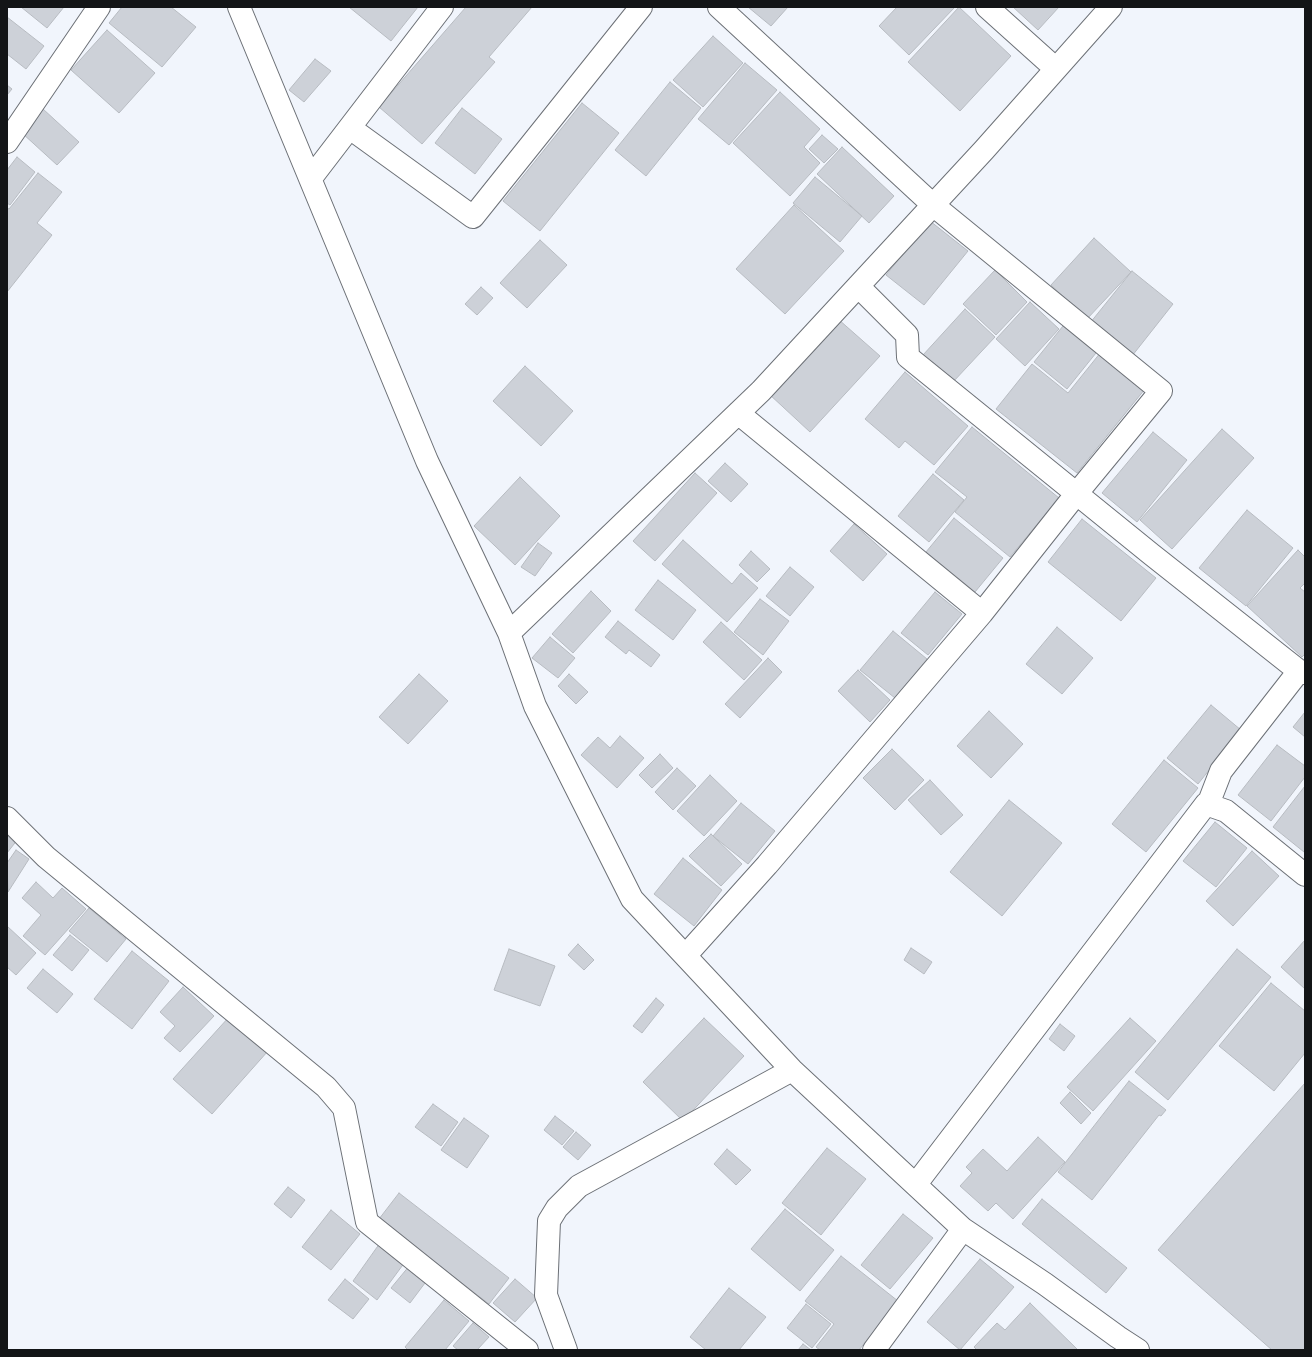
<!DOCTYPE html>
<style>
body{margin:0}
#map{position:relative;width:1312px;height:1357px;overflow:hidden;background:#f1f5fc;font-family:Quicksand,sans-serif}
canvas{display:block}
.frame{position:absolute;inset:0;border:8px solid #131517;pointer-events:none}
</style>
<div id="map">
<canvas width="1312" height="1357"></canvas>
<div class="frame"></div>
</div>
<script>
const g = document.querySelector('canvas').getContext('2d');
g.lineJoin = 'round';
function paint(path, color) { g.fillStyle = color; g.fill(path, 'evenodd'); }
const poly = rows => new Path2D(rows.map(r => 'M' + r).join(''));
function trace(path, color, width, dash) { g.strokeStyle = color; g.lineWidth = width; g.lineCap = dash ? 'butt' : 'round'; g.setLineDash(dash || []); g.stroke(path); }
const building = poly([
 [21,7,64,7,47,28,21,7],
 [122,7,171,7,196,27,162,67,109,23,122,7],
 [349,7,418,7,391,41,349,7],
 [466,7,532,7,489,57,495,62,422,144,379,107,466,7],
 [748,7,788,7,771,26,748,7],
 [897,7,955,7,909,55,879,26,897,7],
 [959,7,1011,56,960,111,908,62,959,7],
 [1013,7,1059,7,1038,30,1013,7],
 [7,17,44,46,26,69,7,54,7,17],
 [107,30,155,73,119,113,71,70,107,30],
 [713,36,743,63,703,107,673,80,713,36],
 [315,59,331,71,304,102,289,90,315,59],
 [745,63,777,90,729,145,698,119,745,63],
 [670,82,701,108,646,176,615,150,670,82],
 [7,85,12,89,7,95,7,85],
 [780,92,820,129,804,147,820,163,790,196,733,143,780,92],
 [582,103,619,133,540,231,503,201,582,103],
 [462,108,502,139,475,174,435,143,462,108],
 [43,109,79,142,57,165,22,133,43,109],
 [822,135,838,149,824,163,809,149,822,135],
 [842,147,894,196,869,223,817,174,842,147],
 [17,157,35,172,10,205,7,203,7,170,17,157],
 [38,173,62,192,37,223,52,235,7,292,7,208,9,209,38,173],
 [815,177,862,216,840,242,793,203,815,177],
 [794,205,844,251,785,314,736,269,794,205],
 [930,221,968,251,924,305,886,275,930,221],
 [1094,238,1131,272,1087,319,1051,285,1094,238],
 [540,240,567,265,527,308,500,283,540,240],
 [995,270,1027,302,996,335,963,304,995,270],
 [1132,271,1173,304,1132,356,1090,323,1132,271],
 [481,287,493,298,477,315,465,304,481,287],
 [1030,302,1059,329,1025,366,996,339,1030,302],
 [965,309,995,337,953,382,923,355,965,309],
 [838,319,880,356,810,432,769,394,838,319],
 [1063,326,1096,353,1067,389,1034,362,1063,326],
 [1101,352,1145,389,1077,473,996,409,1032,364,1068,393,1101,352],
 [525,366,573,411,541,446,493,401,525,366],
 [905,372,968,426,934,465,905,441,899,448,865,419,905,372],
 [972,427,1059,498,1010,557,955,512,967,497,935,472,972,427],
 [1222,429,1254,458,1172,549,1140,520,1222,429],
 [1153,432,1187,460,1137,522,1102,493,1153,432],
 [725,463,748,484,731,502,708,481,725,463],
 [695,473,717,493,655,561,633,541,695,473],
 [933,474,964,500,929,542,898,516,933,474],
 [520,477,560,516,515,565,474,526,520,477],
 [1247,510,1293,548,1246,606,1199,568,1247,510],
 [954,518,1003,558,975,592,926,552,954,518],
 [1082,519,1156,578,1121,621,1048,562,1082,519],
 [854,524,887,554,863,581,830,551,854,524],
 [683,540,732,584,741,573,758,588,727,622,662,564,683,540],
 [538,543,552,553,535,576,521,567,538,543],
 [1298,550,1305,557,1305,583,1300,588,1305,592,1305,654,1302,657,1247,606,1298,550],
 [751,551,770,569,757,582,739,565,751,551],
 [790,567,814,587,790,616,766,596,790,567],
 [658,580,696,610,673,640,635,610,658,580],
 [591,591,611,611,573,653,552,634,591,591],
 [935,592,962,614,928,655,901,633,935,592],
 [760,599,789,621,763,655,734,632,760,599],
 [618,621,660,655,651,667,629,650,626,654,605,637,618,621],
 [721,622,762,660,744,680,703,642,721,622],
 [1057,627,1093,658,1062,694,1026,664,1057,627],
 [893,631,927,659,895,698,860,670,893,631],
 [550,637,575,658,558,678,532,658,550,637],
 [768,658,782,672,740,718,725,704,768,658],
 [858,670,890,700,870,722,838,691,858,670],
 [419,674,448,701,408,744,379,717,419,674],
 [569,674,588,692,576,704,558,686,569,674],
 [1211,705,1241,730,1198,784,1167,758,1211,705],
 [989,711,1023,744,991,778,957,746,989,711],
 [1305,712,1305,737,1293,727,1305,712],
 [620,736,644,758,617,788,581,755,598,737,610,748,620,736],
 [1277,745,1305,766,1305,777,1271,821,1238,795,1277,745],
 [892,749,924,780,895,810,863,778,892,749],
 [660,754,673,768,652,788,639,775,660,754],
 [1164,760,1198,788,1146,852,1112,824,1164,760],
 [677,768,696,786,673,810,655,792,677,768],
 [710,775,737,801,704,836,677,811,710,775],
 [930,780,963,815,941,835,908,800,930,780],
 [1305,786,1305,851,1304,852,1273,827,1305,786],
 [1009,800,1062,843,1002,916,950,872,1009,800],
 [741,803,775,831,748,864,713,836,741,803],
 [1215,822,1247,848,1216,887,1183,861,1215,822],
 [7,831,18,839,7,853,7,831],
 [711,834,742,864,721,886,689,856,711,834],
 [16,850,29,859,8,892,7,863,16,850],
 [1252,851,1279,876,1233,926,1206,901,1252,851],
 [683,858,722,890,694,926,654,894,683,858],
 [36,882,53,898,62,888,86,909,45,955,23,936,41,915,22,898,36,882],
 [89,908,126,939,107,962,69,931,89,908],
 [7,926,36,953,16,975,7,967,7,926],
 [70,935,89,950,72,971,53,955,70,935],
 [1305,940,1305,989,1281,967,1305,940],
 [578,944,594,960,584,970,568,955,578,944],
 [911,948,932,962,924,974,904,960,911,948],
 [509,949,555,966,540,1006,494,990,509,949],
 [1237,949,1271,977,1168,1100,1135,1072,1237,949],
 [132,951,169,981,132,1029,94,999,132,951],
 [43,969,73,994,57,1013,27,988,43,969],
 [1271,983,1305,1011,1305,1053,1274,1091,1219,1046,1271,983],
 [183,987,214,1016,180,1052,164,1038,175,1026,160,1012,183,987],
 [656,998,664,1005,642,1033,633,1026,656,998],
 [229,1017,268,1051,212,1114,173,1079,229,1017],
 [704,1018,744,1056,683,1121,643,1082,704,1018],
 [1130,1018,1156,1041,1093,1111,1067,1087,1130,1018],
 [1060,1024,1075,1036,1064,1051,1049,1039,1060,1024],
 [1129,1081,1166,1110,1161,1116,1159,1115,1092,1200,1058,1172,1129,1081],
 [1305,1083,1305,1350,1272,1350,1158,1250,1305,1083],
 [1070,1092,1091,1113,1081,1124,1060,1103,1070,1092],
 [433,1104,458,1122,441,1146,415,1127,433,1104],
 [555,1116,574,1131,562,1145,544,1130,555,1116],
 [464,1118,489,1136,467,1168,441,1150,464,1118],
 [576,1132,591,1145,578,1160,563,1147,576,1132],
 [1038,1137,1065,1162,1013,1219,996,1203,988,1211,960,1186,972,1173,966,1167,983,1149,1007,1171,1038,1137],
 [827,1148,866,1179,821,1235,782,1203,827,1148],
 [727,1149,751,1170,736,1185,714,1164,727,1149],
 [288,1187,305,1200,291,1218,274,1204,288,1187],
 [399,1193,509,1278,489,1304,379,1219,399,1193],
 [1042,1199,1127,1268,1106,1293,1022,1224,1042,1199],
 [785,1209,834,1250,800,1291,751,1249,785,1209],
 [331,1210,360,1234,331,1270,302,1247,331,1210],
 [903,1214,933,1238,890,1289,861,1265,903,1214],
 [380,1243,405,1262,377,1300,353,1281,380,1243],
 [841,1256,898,1301,859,1350,820,1350,816,1347,834,1324,805,1301,841,1256],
 [980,1259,1014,1287,960,1350,927,1322,980,1259],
 [410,1265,428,1279,410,1303,391,1288,410,1265],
 [345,1279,369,1299,353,1319,328,1300,345,1279],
 [515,1279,537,1298,515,1322,493,1303,515,1279],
 [729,1288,766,1317,739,1350,706,1350,690,1337,729,1288],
 [444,1300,469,1321,445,1350,408,1350,405,1347,444,1300],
 [1030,1303,1078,1350,977,1350,974,1347,997,1323,1005,1330,1030,1303],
 [806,1304,831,1324,812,1348,787,1328,806,1304],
 [473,1323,489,1337,477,1350,458,1350,453,1346,473,1323],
 [803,1344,811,1350,798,1350,803,1344]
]);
paint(building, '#cdd1d8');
trace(building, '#b7bbc1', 1);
const minor = poly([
 [239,7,427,461,509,633,535,706,632,899,792,1070,963,1229,1045,1284,1118,1337,1138,1350],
 [987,7,1056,69],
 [350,128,473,217,641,7],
 [7,142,99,7],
 [311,178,442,7],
 [858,286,907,335,908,357,1151,554,1299,671,1305,673],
 [738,413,982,613],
 [509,633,761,391,984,150,1111,7],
 [1206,804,1209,802,1221,771,1299,671],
 [7,818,46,857,326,1087,344,1108,367,1222,527,1350],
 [686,955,767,865,982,613,1077,493,1161,391,933,205,719,7],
 [916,1184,1206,804,1226,811,1305,875],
 [566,1350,546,1295,549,1221,557,1208,579,1186,792,1070],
 [874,1350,963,1229]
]);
trace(minor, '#6c7076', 24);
trace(minor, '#fff', 22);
</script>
